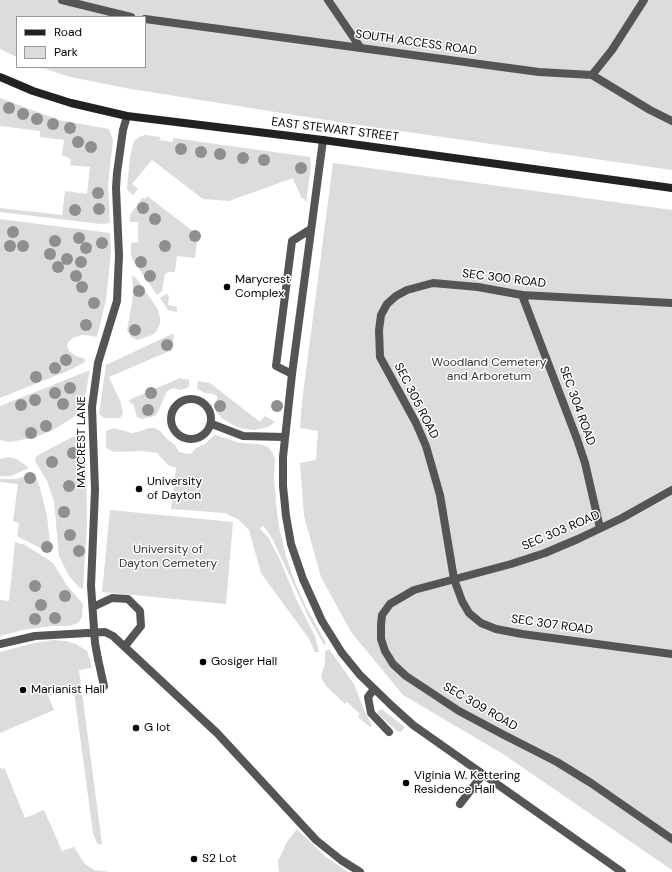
<!DOCTYPE html>
<style>
body{margin:0}
#map{position:relative;width:672px;height:872px;overflow:hidden;background:#fff;font-family:"DM Sans",sans-serif}
canvas{display:block}
.legend{position:absolute;left:16px;top:16px;width:130px;height:52px;box-sizing:border-box;background:#fff;border:1px solid #999;margin:0;padding:5px 7px;list-style:none;font-size:12px;color:#000}
.legend li{display:flex;align-items:center;gap:8px;height:20px}
.legend b{width:20px;border:1px solid #999}
</style>
<div id="map">
<canvas width="672" height="872"></canvas>
<ul class="legend">
<li><b style="height:5px;background:#222"></b>Road</li>
<li><b style="height:11px;background:#dcdcdc"></b>Park</li>
</ul>
</div>
<script>
const g = document.querySelector('canvas').getContext('2d');
g.lineJoin = 'round';
function paint(path, color) { g.fillStyle = color; g.fill(path, 'evenodd'); }
const poly = rows => new Path2D(rows.map(r => 'M' + r).join(''));
function trace(path, color, width, dash) { g.strokeStyle = color; g.lineWidth = width; g.lineCap = dash ? 'butt' : 'round'; g.setLineDash(dash || []); g.stroke(path); }
function write(font, color, halo, rows, align = 'center') {
  g.font = font + ' "DM Sans",sans-serif'; g.lineWidth = 3; g.setLineDash([]); g.textBaseline = 'middle'; g.strokeStyle = halo; g.fillStyle = color; for (const [text, x, y, turn = 0] of rows) {
    g.save(); g.translate(x, y); g.rotate((+turn || 0) * Math.PI / 180); g.textAlign = isNaN(turn) ? turn : align; if (halo) g.strokeText(text, 0, 0); g.fillText(text, 0, 0); g.restore();
  }
}
paint(poly([
 [0,0,672,0,672,170,345,123,131,89,70,77,40,67,145,67,145,17,17,17,17,57,0,49],
 [0,98,59,120,109,129,113,140,108,184,110,223,101,224,0,212,0,208,62,215,65,191,87,194,90,167,70,165,71,159,62,155,64,140,40,137,40,131,0,126],
 [145,135,161,137,159,140,173,142,173,138,310,157,311,166,306,203,304,198,302,199,293,178,229,201,203,199,152,160,132,184,138,189,133,195,127,190,130,157,134,141,139,137],
 [333,163,672,210,672,870,503,754,403,695,351,632,321,577,304,516,300,463,316,460,318,431,300,428,302,402],
 [147,196,198,235,195,258,177,256,175,272,169,272,165,274,162,291,157,295,132,259,131,254,131,243,138,242,138,222,130,222,130,215,142,198,145,199],
 [0,219,110,233,111,252,106,300,97,337,92,336,82,335,73,338,68,342,67,346,69,351,76,356,85,359,85,362,70,370,0,398],
 [132,275,136,278,157,308,160,317,160,323,156,332,152,335,137,340,131,337,127,330,132,303,133,289],
 [167,294,169,296,168,305,177,307,177,312,168,310,160,298],
 [172,334,174,334,172,350,109,377,121,403,123,414,120,418,104,418,99,414,106,365],
 [90,370,83,407,74,417,53,430,36,437,10,442,0,440,0,406],
 [180,378,189,380,189,387,181,390,173,388,167,391,158,412,155,416,142,419,137,417,133,403,131,404,129,400],
 [198,381,210,383,260,422,265,416,275,422,268,427,254,430,241,428,233,425,222,418,216,412,217,396,213,394,205,393,197,389],
 [114,428,132,433,138,432,149,428,155,428,160,431,168,440,175,445,179,452,187,454,192,453,196,448,205,444,214,435,216,435,240,443,259,444,268,447,272,452,275,459,274,476,276,505,279,527,286,556,295,582,306,607,326,643,324,645,309,618,273,540,265,528,262,526,260,529,268,537,281,562,297,601,315,636,319,652,315,652,309,639,261,573,249,530,238,519,224,513,171,509,176,468,168,465,157,453,142,451,114,452,106,448,106,431],
 [72,437,77,437,84,441,86,451,87,524,83,589,79,587,69,576,59,556,54,501,47,481,35,461,36,457,40,454],
 [9,457,17,459,29,468,11,476,0,476,0,459],
 [32,474,36,477,40,488,47,516,50,543,44,545,42,549,17,536,19,523,13,521,18,484,0,482,0,479,16,479],
 [110,510,233,522,226,604,102,592],
 [15,542,25,545,53,563,66,584,83,604,82,617,78,623,69,626,53,626,22,630,0,636,0,600,9,601],
 [53,640,66,641,76,644,87,651,90,660,92,668,79,670,102,844,98,845,93,833,74,692,48,695,54,710,0,733,0,652,35,643],
 [329,649,354,684,364,710,372,725,370,727,358,717,360,714,347,702,345,704,326,686,321,677,325,663,325,651],
 [382,709,384,711,405,727,401,732,397,731,378,714,378,711],
 [0,768,5,769,25,818,44,810,62,851,74,847,84,863,94,870,110,872,0,872],
 [297,829,326,857,348,872,279,872,278,861,287,842]
]), '#dcdcdc');
trace(poly([
 [62,0,131,17],
 [328,0,360,47],
 [145,19,539,72,592,75,650,110,672,121],
 [592,75,612,50,644,0],
 [323,140,292,374,283,457,283,486,286,516,291,544,303,579,322,621,342,653,360,675,392,706,413,725,622,872],
 [119,255,116,188,117,173,123,130,127,116],
 [522,295,577,439,585,463,600,528],
 [672,303,522,295,478,287,433,283,407,290,396,296,387,304,381,315,379,330,380,357,416,423,426,446,440,495,454,579,462,601,469,613,481,623,496,629,522,634,672,654],
 [292,374,276,366,292,241,311,229],
 '171 419a20 20 0 1 1 40 0a20 20 0 1 1-40 0Z',
 [212,424,243,436,284,437],
 [672,490,622,518,578,539,545,553,511,564,414,590,390,604,382,615,381,625,381,639,385,651,393,664,406,676,459,711,504,735,557,762,591,783,672,839],
 [93,607,112,598,128,599,140,611,141,626,125,646],
 [98,659,104,686],
 [374,689,368,697,371,713,389,732],
 [460,804,483,774]
]), '#555', 8);
trace(poly([
 [0,644,35,636,105,632,113,636,217,733,316,840,341,860,360,872],
 [98,659,95,643,91,586,95,490,92,407,98,363,117,301,119,255]
]), '#555', 8);
trace(poly([
 [0,77,33,91,71,103,127,116,323,140,672,188]
]), '#222', 8);
g.fillStyle = '#8f8f8f';
for (const [x, y] of [
 [9,108],
 [23,114],
 [37,119],
 [53,124],
 [70,128],
 [78,142],
 [91,147],
 [181,149],
 [201,152],
 [220,154],
 [243,158],
 [264,160],
 [301,168],
 [98,193],
 [143,208],
 [99,209],
 [75,210],
 [155,219],
 [13,232],
 [195,236],
 [79,238],
 [55,241],
 [102,243],
 [10,246],
 [23,246],
 [165,246],
 [86,248],
 [50,254],
 [67,259],
 [81,262],
 [141,262],
 [58,267],
 [76,276],
 [150,276],
 [82,287],
 [139,291],
 [94,303],
 [86,325],
 [135,330],
 [167,345],
 [66,360],
 [55,368],
 [36,377],
 [70,388],
 [55,393],
 [151,393],
 [35,400],
 [63,404],
 [21,405],
 [220,406],
 [277,406],
 [148,410],
 [46,426],
 [31,433],
 [73,453],
 [52,462],
 [30,478],
 [69,486],
 [64,512],
 [70,535],
 [47,547],
 [79,551],
 [35,586],
 [65,596],
 [41,605],
 [55,618],
 [35,619]
]) { g.beginPath(); g.arc(x, y, 6, 0, 2 * Math.PI); g.fill(); }
for (const [x, y, r, color] of [
 [227,287,4,"#000"],
 [139,489,4,"#000"],
 [203,662,4,"#000"],
 [23,690,4,"#000"],
 [136,728,4,"#000"],
 [406,783,4,"#000"],
 [194,859,4,"#000"]
]) { const dot = new Path2D(); dot.arc(x, y, r, 0, 2 * Math.PI); g.fillStyle = color; g.fill(dot); trace(dot, '#fff', 1.5); }
write('12px', '#000', '#fff', [
 ["SOUTH ACCESS ROAD",416,43,8],
 ["EAST STEWART STREET",335,130,7],
 ["SEC 300 ROAD",504,279,7],
 ["SEC 305 ROAD",416,401,63],
 ["SEC 304 ROAD",577,406,70],
 ["MAYCREST LANE",82,442,-90],
 ["SEC 303 ROAD",561,531,-23],
 ["SEC 307 ROAD",552,625,8],
 ["SEC 309 ROAD",480,707,30]
]);
write('12px', '#000', '#fff', [
 ["Marycrest",235,280],
 ["Complex",235,294],
 ["University",147,482],
 ["of Dayton",147,496],
 ["Gosiger Hall",211,662],
 ["Marianist Hall",31,690],
 ["G lot",144,728],
 ["Viginia W. Kettering",414,776],
 ["Residence Hall",414,790],
 ["S2 Lot",202,859]
], 'left');
write('12px', '#333', '#fff', [
 ["Woodland Cemetery",489,363],
 ["and Arboretum",489,377],
 ["University of",168,550],
 ["Dayton Cemetery",168,564]
]);
</script>
